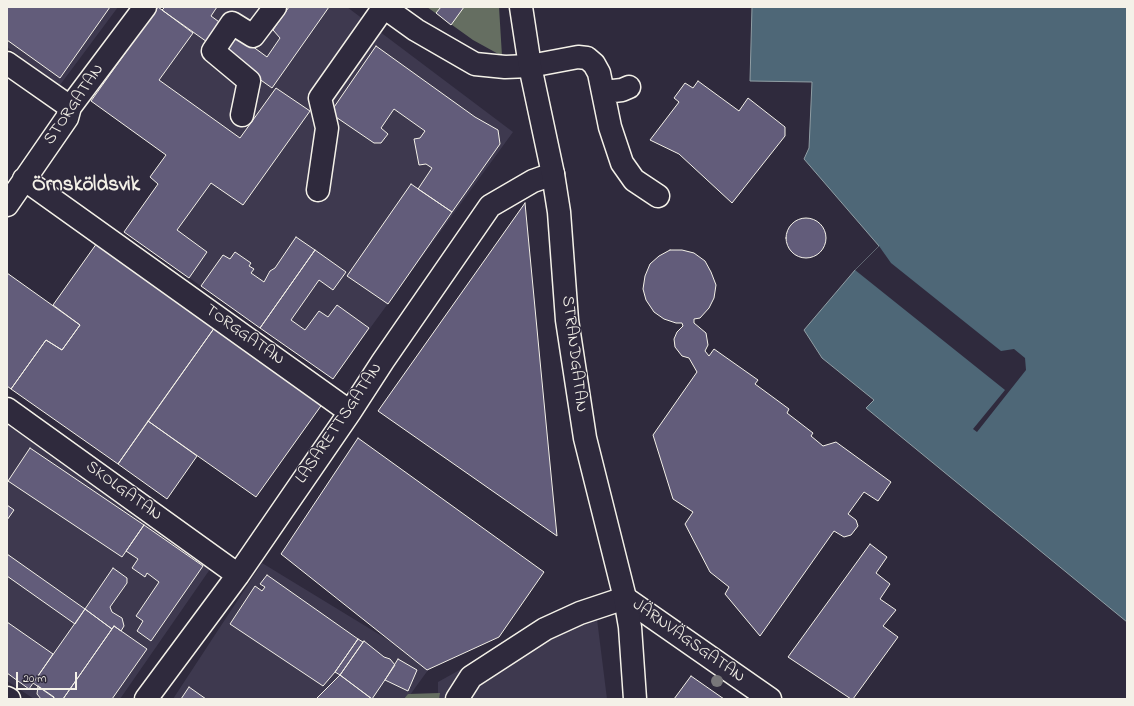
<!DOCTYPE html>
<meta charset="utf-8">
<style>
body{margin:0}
#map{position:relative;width:1134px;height:706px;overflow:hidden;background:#2f2a3d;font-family:"Indie Flower",sans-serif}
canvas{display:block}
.frame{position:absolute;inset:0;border:8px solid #f4f1e8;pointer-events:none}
.scale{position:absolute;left:16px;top:672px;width:61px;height:18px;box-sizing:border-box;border:2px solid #f4f1e8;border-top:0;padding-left:5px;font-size:12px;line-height:14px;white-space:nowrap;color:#f4f1e8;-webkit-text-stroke:3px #2f2a3d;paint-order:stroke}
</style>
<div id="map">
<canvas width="1134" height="706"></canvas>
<div class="frame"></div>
<div class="scale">20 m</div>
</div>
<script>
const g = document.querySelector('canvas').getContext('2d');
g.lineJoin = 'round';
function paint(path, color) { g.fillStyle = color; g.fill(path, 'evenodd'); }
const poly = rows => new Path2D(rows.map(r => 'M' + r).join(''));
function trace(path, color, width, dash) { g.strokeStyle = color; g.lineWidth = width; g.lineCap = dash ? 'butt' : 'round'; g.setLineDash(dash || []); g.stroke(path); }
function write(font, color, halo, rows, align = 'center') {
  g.font = font + ' "Indie Flower",sans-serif'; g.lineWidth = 3; g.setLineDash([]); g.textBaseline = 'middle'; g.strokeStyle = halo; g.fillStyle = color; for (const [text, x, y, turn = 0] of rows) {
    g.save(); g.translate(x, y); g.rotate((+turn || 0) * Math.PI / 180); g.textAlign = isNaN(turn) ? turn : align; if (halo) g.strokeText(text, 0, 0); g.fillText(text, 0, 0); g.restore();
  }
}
paint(poly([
 [7,7,118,7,60,85,7,47],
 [158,7,162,10,165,7,347,7,513,132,333,379,124,232,158,184,150,177,166,155,91,101],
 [7,418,215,562,120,699,34,699,7,681],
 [262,563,431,666,407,699,173,699],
 [594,595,607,699,438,699,438,682]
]), '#3e394f');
paint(poly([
 [427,7,499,7,502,56,473,40],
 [440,693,439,699,404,699,408,694]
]), '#656e61');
const water = poly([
 [752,7,1127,7,1127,622,866,408,874,400,822,358,804,330,855,270,879,246,804,159,809,148,812,82,750,81,752,7]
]);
paint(water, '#4e6777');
trace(water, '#909ea4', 1);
paint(poly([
 [879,246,891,263,1001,351,1014,349,1025,358,1026,370,977,432,973,429,1005,390,855,270]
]), '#2f2a3d');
const building = poly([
 [7,7,110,7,60,78,7,40,7,7],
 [158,7,193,33,159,80,240,138,276,88,310,111,243,205,211,183,177,230,207,252,189,278,124,232,158,184,150,177,166,155,91,101,158,7],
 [165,7,217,7,211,16,267,57,280,38,273,30,289,7,329,7,272,88,162,10,165,7],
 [441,7,464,7,451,25,436,13,441,7],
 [376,46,475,117,498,130,500,144,452,212,418,189,432,168,426,164,419,165,414,139,420,138,425,131,394,109,381,128,388,134,381,143,374,143,330,113,376,46],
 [698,81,739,111,748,98,785,127,785,136,732,203,679,154,650,140,679,102,674,98,685,83,693,88,698,81],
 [411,184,452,212,388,304,347,276,411,184],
 [525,203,541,371,557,536,378,411,525,203],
 '786 238a20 20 0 1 1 40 0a20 20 0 1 1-40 0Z',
 [296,237,315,250,260,328,201,286,223,255,230,259,235,252,251,263,249,266,254,269,251,273,264,282,270,271,275,268,296,237],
 [97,243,215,327,118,464,11,389,46,340,62,350,80,325,53,305,97,243],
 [315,250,346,272,333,290,319,280,291,320,305,330,319,311,328,317,337,305,369,328,333,379,260,328,315,250],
 [670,250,682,250,694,253,705,261,711,272,716,285,714,298,709,308,700,318,694,319,694,323,706,333,708,345,705,351,709,356,714,349,758,380,755,384,789,409,787,413,813,433,811,436,823,446,836,442,891,482,878,501,864,492,848,514,856,520,858,526,851,535,844,537,834,531,760,636,725,594,729,587,710,572,685,524,693,512,673,499,653,435,697,372,689,358,682,356,675,347,674,339,677,332,683,326,682,323,676,323,664,319,654,312,646,300,643,289,645,276,650,264,659,256,670,250],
 [7,273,80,325,62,350,46,340,11,389,7,386,7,273],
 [215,327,323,403,256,497,148,421,215,327],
 [148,421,197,456,167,499,118,464,148,421],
 [358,438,544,572,499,637,427,670,281,554,358,438],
 [30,448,144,525,122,557,8,481,30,448],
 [7,505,14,510,7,520,7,505],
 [144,525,203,566,151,641,137,631,143,621,136,616,159,582,147,573,145,577,132,568,138,559,126,551,144,525],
 [870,544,887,557,876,573,890,584,880,599,896,610,883,626,898,637,853,699,851,699,788,657,870,544],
 [7,554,85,609,75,624,7,576,7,554],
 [113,568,127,578,127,583,110,607,112,612,122,618,124,626,121,631,114,626,112,629,85,609,113,568],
 [267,575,358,639,335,672,323,686,230,624,255,586,262,591,265,587,260,584,267,575],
 [85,609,112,629,63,699,56,699,33,683,85,609],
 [7,622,53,654,29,689,7,673,7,622],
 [114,626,147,649,112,699,63,699,114,626],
 [358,639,363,642,340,675,335,672,358,639],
 [364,641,384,657,390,659,395,665,372,699,340,675,364,641],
 [398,659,417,670,408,691,385,680,398,659],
 [340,675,372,699,316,699,340,675],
 [691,676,724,699,674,699,691,676],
 [38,686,54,697,52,699,41,699,37,694,38,686],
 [189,687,206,699,181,699,189,687]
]);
paint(building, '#625c7a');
trace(building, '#f4f1e8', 1);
const minor = poly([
 [384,7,416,30,475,64,505,67,530,66,578,57,587,58,594,64,599,73,610,127,622,163,634,180,658,196],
 [7,63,70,107],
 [604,92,622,90,629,87],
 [242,115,249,81,213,51,232,23,253,36,275,7],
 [24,179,350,412],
 [318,190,327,128,320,98,384,7],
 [7,205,67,118,70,107,145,7],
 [7,409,238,575],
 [7,698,9,699],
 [146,699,238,575,350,412,383,361,490,206,533,181,553,174],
 [457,699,471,677,545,629,580,613,625,598,770,699]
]);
const major = poly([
 [521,7,530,66,553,174,559,212,567,320,585,438,625,598,630,627,635,699]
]);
trace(minor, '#f4f1e8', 25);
trace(major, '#f4f1e8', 25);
trace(minor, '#2f2a3d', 22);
trace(major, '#2f2a3d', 22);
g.fillStyle = '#78777a';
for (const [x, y] of [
 [717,681]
]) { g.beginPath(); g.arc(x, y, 6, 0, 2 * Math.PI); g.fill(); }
write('17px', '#f4f1e8', '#2f2a3d', [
 ["STORGATAN",75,105,-56],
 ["TORGGATAN",244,336,35],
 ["STRANDGATAN",573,354,83],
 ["LASARETTSGATAN",340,424,-56],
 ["SKOLGATAN",123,492,36],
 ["JÄRNVÄGSGATAN",688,642,35]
]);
write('bold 21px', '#f4f1e8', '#2f2a3d', [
 ["Örnsköldsvik",86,187]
]);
</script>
